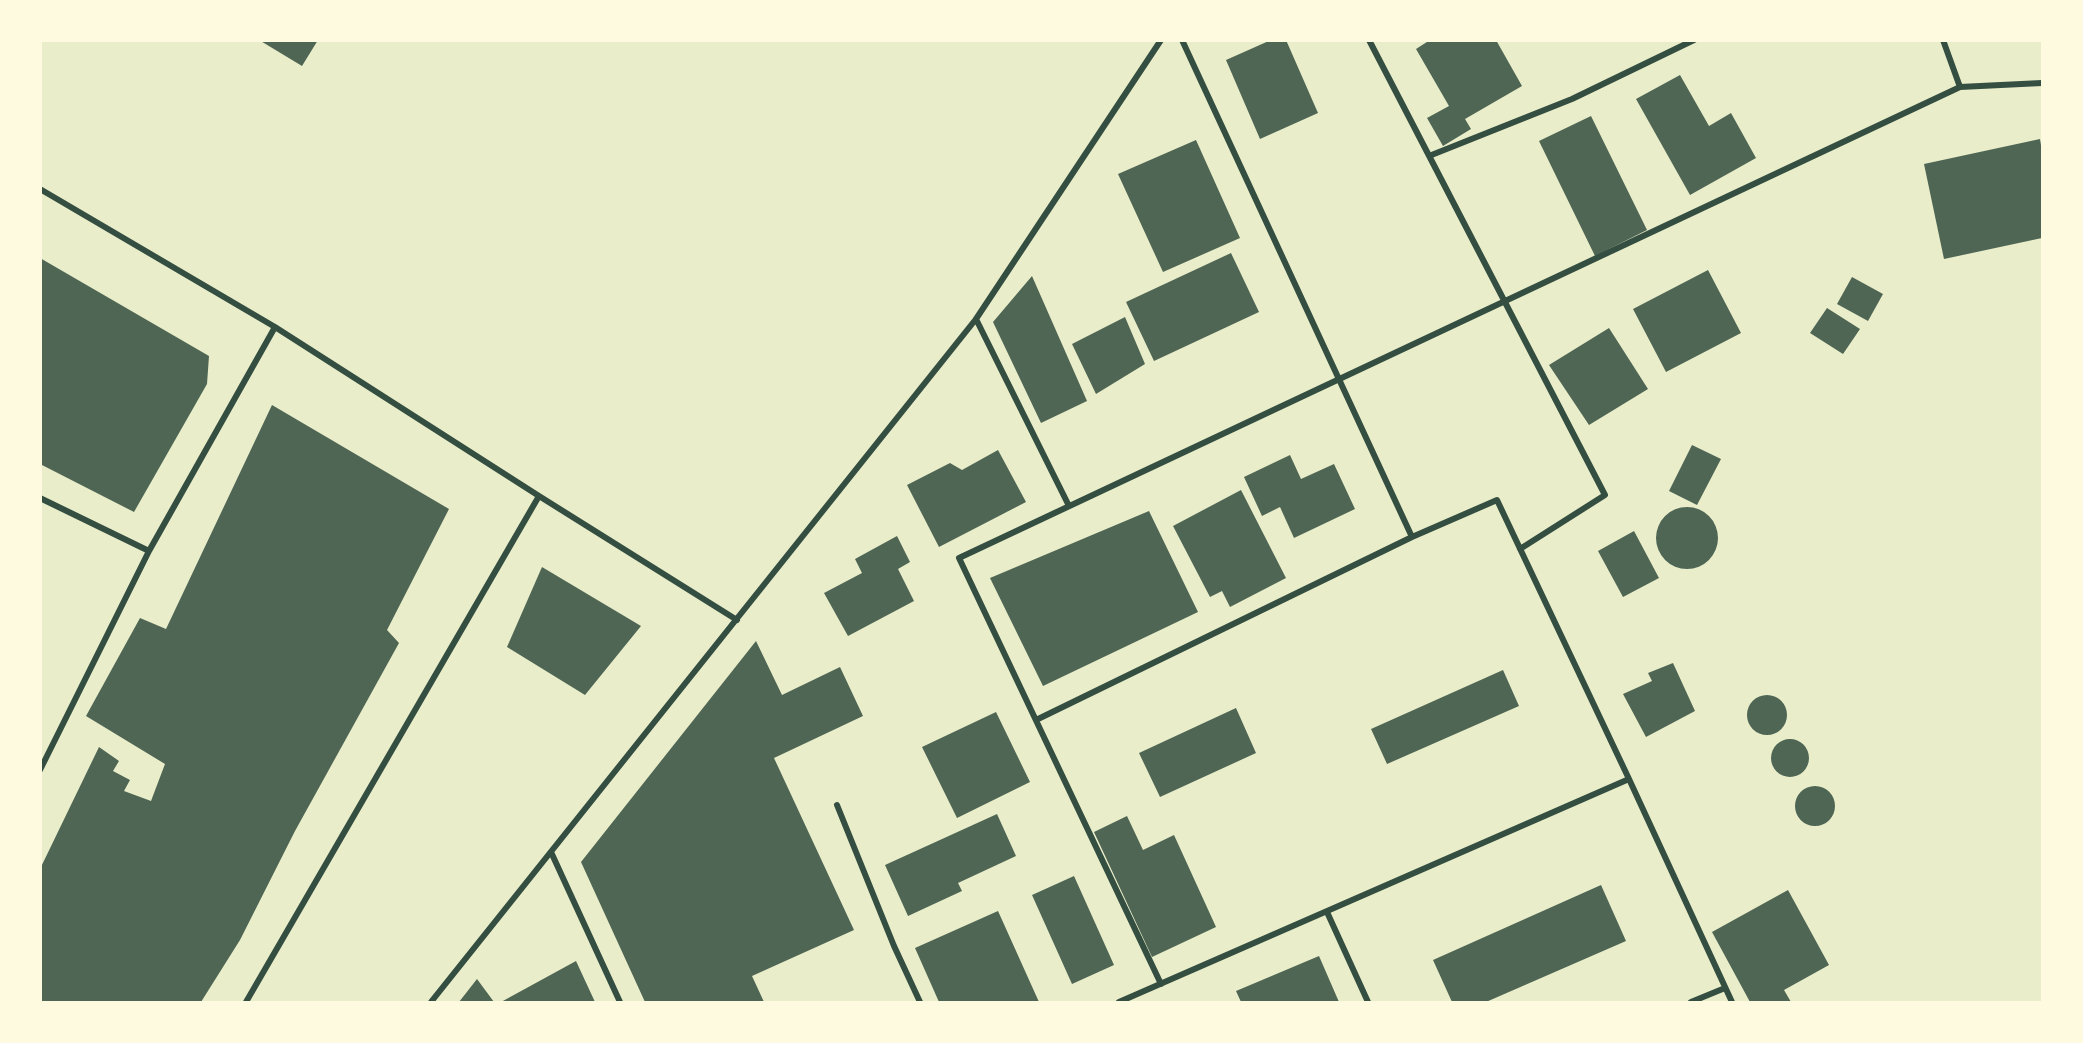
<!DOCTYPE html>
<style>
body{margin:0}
#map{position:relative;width:2083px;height:1043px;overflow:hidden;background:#e9edc9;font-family:"IBM Plex Sans",sans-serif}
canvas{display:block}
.frame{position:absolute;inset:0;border:42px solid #fefae0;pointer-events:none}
</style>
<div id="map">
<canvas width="2083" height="1043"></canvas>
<div class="frame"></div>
</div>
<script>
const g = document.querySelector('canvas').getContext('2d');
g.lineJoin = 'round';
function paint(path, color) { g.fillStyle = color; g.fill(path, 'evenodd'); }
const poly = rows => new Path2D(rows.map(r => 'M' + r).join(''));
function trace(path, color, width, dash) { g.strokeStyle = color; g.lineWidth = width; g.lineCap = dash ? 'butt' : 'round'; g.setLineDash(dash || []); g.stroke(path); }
paint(poly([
 [259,40,318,40,302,66],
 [1271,40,1286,40,1318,113,1260,139,1226,60],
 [1430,40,1496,40,1522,86,1465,119,1471,129,1443,146,1427,118,1449,106,1416,49],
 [1680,75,1709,126,1731,113,1756,158,1690,195,1636,99],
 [1591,116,1647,230,1595,256,1539,141],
 [2040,139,2042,151,2042,238,1944,259,1924,164],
 [1196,140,1240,238,1163,272,1118,174],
 [1231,253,1259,312,1154,361,1126,302],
 [40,258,209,356,207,384,134,512,40,464],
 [1708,270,1741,333,1666,372,1633,309],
 [1032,276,1087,401,1041,423,993,322],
 [1852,277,1883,294,1868,321,1837,304],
 [1827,308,1860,329,1843,354,1810,333],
 [1125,317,1145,364,1096,394,1072,344],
 [1609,328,1648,389,1589,425,1549,365],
 [272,405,449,509,387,630,399,643,295,831,240,940,201,1002,40,1002,40,869,99,747,119,761,113,771,130,780,124,791,151,801,165,764,86,716,140,618,166,629],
 [1692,445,1721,459,1697,505,1669,491],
 [998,450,1026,502,939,547,907,485,950,463,962,470],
 [1290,455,1301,479,1334,464,1355,509,1294,538,1280,507,1262,516,1244,477],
 [1241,490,1286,578,1230,607,1222,591,1210,597,1173,526],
 '1656 538a31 31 0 1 1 62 0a31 31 0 1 1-62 0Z',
 [1149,511,1198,612,1043,686,990,578],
 [1634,531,1659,578,1623,597,1598,551],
 [897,536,910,562,898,569,914,601,848,636,824,593,862,573,855,559],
 [542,567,641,626,585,695,507,647],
 [756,641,782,695,840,667,863,716,774,758,854,930,752,976,764,1002,645,1002,581,862],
 [1673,663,1695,711,1646,737,1623,694,1652,681,1648,673],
 [1503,670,1519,706,1387,764,1371,729],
 '1747 715a20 20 0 1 1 40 0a20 20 0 1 1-40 0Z',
 [1236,708,1256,753,1160,797,1139,753],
 [996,712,1030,782,957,818,922,747],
 '1771 758a19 19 0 1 1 38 0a19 19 0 1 1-38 0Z',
 '1795 806a20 20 0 1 1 40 0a20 20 0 1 1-40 0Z',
 [997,814,1016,856,958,883,962,891,908,916,885,865],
 [1127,816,1143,850,1174,835,1216,927,1152,957,1094,832],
 [1074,876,1114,965,1072,984,1032,895],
 [1601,885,1626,941,1486,1002,1452,1002,1433,960],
 [1788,890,1829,965,1784,990,1791,1002,1750,1002,1712,932],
 [998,911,1039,1002,939,1002,915,948],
 [1319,956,1339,1002,1241,1002,1236,991],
 [576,961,595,1002,501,1002],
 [477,979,494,1002,459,1002]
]), '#4f6655');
trace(poly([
 [1182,40,1412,537],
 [1369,40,1605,495,1520,549],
 [1943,40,1960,87],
 [1429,156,1572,99,1694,40],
 [40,189,275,327,539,496,737,620],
 [976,319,1069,506],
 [40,498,149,551],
 [1036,720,1412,537,1497,500,1629,779,1732,1002],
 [40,770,149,551,275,327],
 [837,805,894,946,920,1002],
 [551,852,620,1002],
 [1327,912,1368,1002],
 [1161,984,959,558,1960,87,2042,83],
 [246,1002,539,496],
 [431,1002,976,319,1161,40],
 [1119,1002,1629,779],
 [1691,1002,1725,988]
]), '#344e41', 6);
</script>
